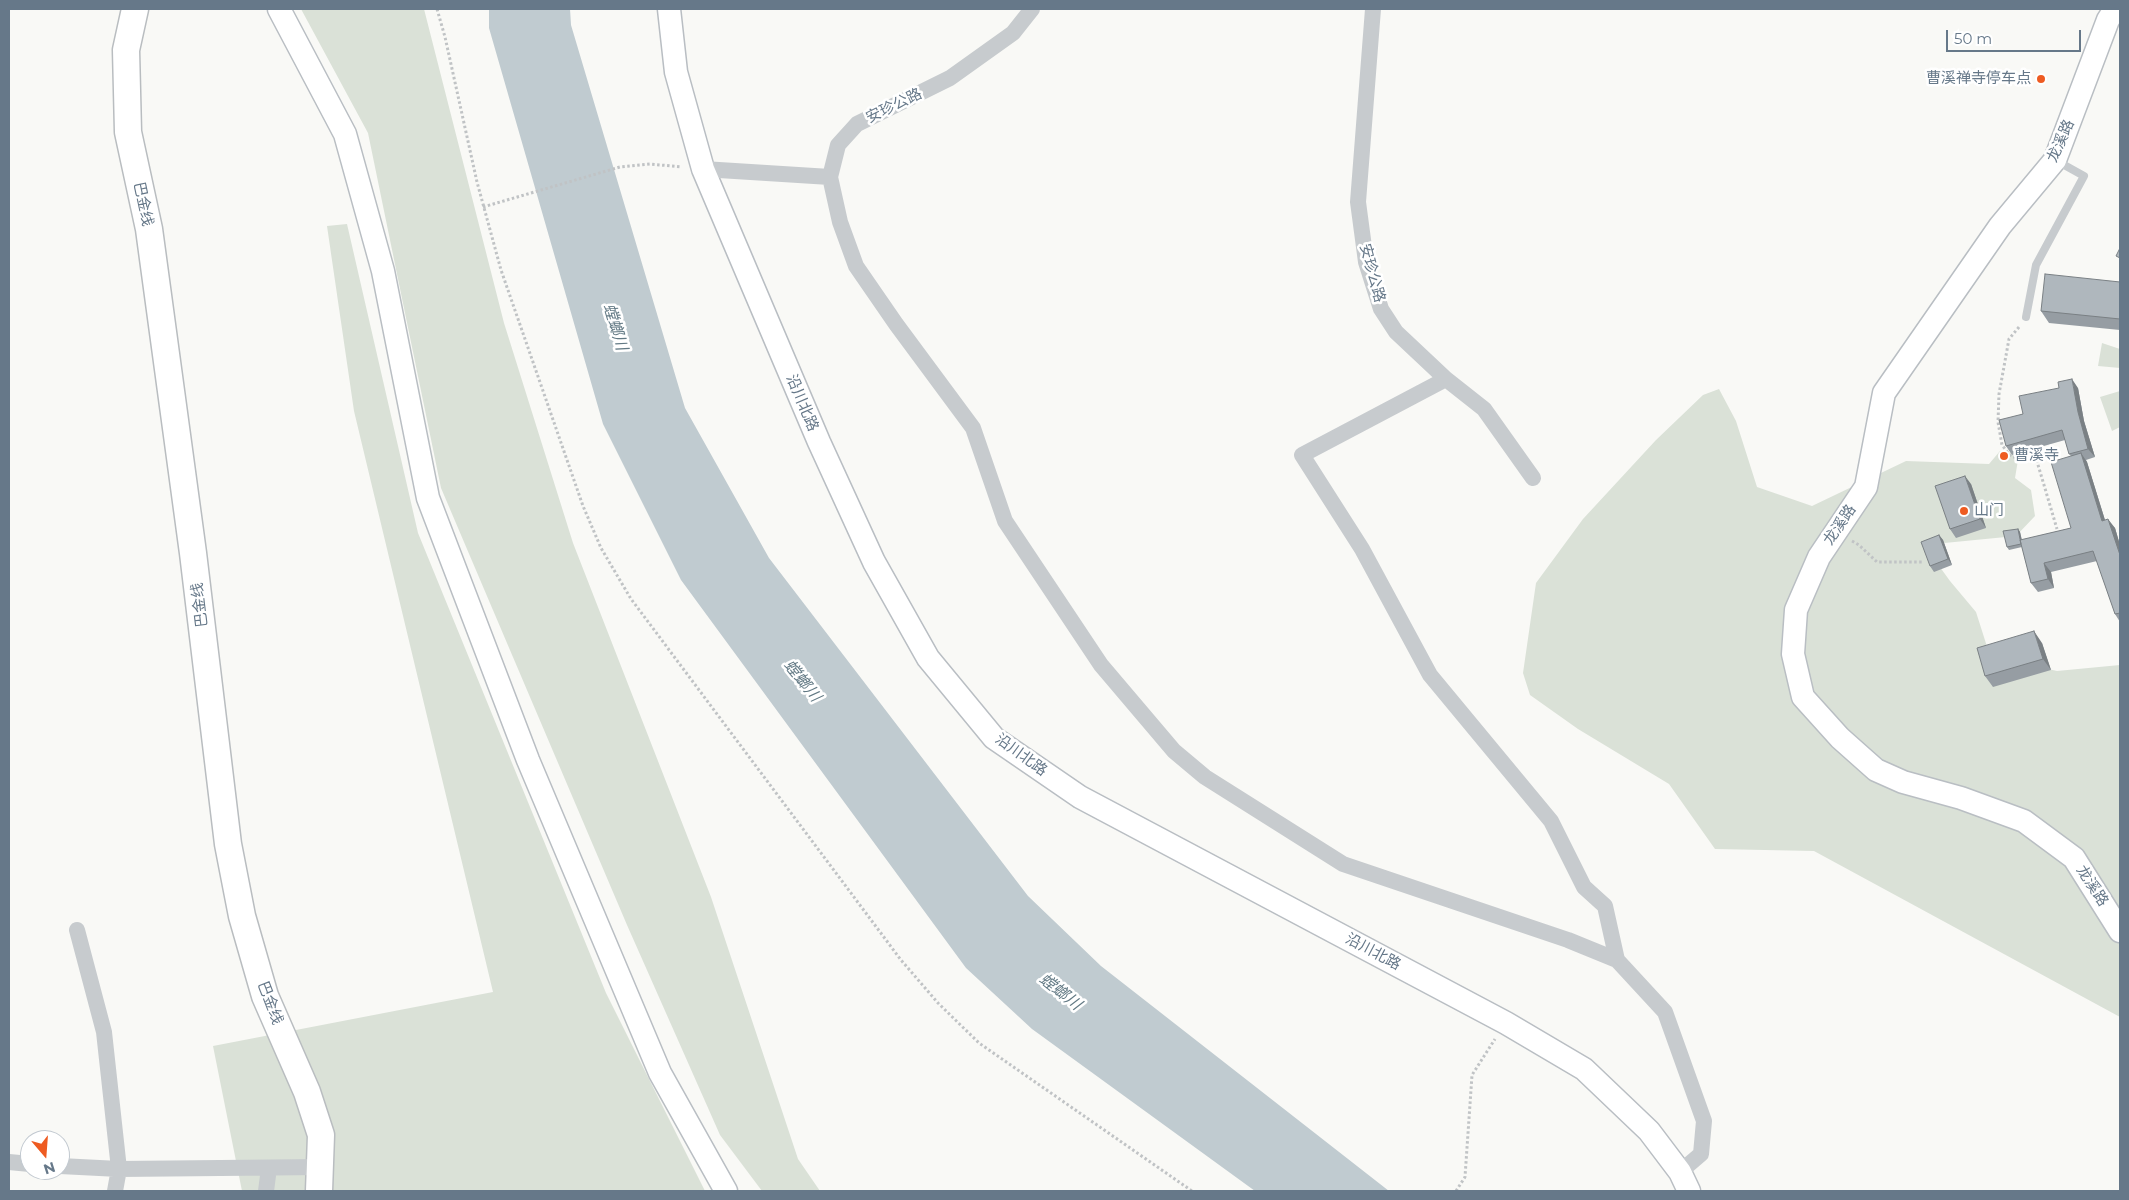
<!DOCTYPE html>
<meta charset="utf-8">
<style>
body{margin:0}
#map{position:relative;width:2129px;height:1200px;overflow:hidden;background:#f9f9f6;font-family:Montserrat,sans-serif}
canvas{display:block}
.frame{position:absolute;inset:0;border:10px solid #667889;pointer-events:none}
.north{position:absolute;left:20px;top:1130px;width:50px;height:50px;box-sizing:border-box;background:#fff;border:1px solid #c2c9d0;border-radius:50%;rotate:162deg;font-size:14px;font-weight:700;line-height:20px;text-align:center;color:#667889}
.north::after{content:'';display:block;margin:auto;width:18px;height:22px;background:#ee5b21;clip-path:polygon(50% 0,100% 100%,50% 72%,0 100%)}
.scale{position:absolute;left:1946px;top:30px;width:135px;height:22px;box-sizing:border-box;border:2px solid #667889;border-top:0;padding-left:6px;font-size:15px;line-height:18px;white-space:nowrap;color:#667889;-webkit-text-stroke:4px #fff;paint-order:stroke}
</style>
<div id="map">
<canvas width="2129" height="1200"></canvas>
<div class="frame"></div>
<div class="north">N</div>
<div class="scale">50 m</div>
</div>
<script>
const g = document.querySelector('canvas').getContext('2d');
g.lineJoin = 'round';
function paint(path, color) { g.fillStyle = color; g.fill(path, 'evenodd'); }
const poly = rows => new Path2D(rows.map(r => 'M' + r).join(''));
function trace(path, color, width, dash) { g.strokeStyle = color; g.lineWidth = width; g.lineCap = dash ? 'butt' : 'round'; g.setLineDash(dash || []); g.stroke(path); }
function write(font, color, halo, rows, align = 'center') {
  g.font = font + ' Montserrat,"Noto Sans SC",sans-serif'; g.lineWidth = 5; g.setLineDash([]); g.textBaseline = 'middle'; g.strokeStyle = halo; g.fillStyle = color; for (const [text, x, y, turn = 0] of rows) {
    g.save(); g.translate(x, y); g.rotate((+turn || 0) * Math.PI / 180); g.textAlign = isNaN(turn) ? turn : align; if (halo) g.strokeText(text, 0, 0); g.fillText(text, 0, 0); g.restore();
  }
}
paint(poly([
 [301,9,424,9,504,323,573,543,711,897,798,1159,820,1191,762,1191,720,1135,627,925,441,488,368,133],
 [347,224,418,533,606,993,705,1191,242,1191,213,1046,493,992,354,411,327,226],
 [2102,343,2120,349,2120,368,2098,366],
 [1719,389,1736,421,1757,487,1812,506,1906,461,1989,464,2000,451,2019,454,2015,478,2031,490,2035,516,2016,536,1924,545,1950,581,1976,612,1990,656,2057,671,2120,665,2120,1017,1814,851,1715,849,1669,784,1578,729,1530,695,1523,673,1536,583,1583,519,1656,440,1703,395],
 [2120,391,2120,427,2112,431,2100,397]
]), '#dae1d7');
paint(poly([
 [489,9,570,9,571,25,685,408,769,558,1028,896,1101,966,1389,1191,1255,1191,1032,1029,966,968,681,580,603,424,489,28]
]), '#c0cbd0');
const secondary = poly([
 [279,9,345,134,383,271,428,498,528,760,660,1073,726,1191],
 [669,9,676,72,703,169,819,442,874,562,928,658,994,738,1080,797,1506,1023,1584,1069,1649,1131,1680,1172,1689,1191],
 [2115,9,2108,20,2055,160,2000,226,1884,393,1866,487,1819,557,1796,610,1793,654,1803,697,1840,738,1876,770,1903,782,1961,798,2024,821,2074,858,2120,931]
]);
const trunk = poly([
 [135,9,126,50,128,132,149,229,193,553,228,844,242,916,265,996,307,1092,321,1135,319,1191]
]);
trace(secondary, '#b9bec3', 25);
trace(trunk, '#b9bdc0', 29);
trace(poly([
 [437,9,445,37,477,182,501,270,583,506,601,548,631,599,901,960,938,1003,979,1043,1192,1191],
 [483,207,620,167,650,164,682,167],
 [2019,327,2009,339,1999,394,1998,422,2002,445,2011,457,2036,458,2057,529],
 [1852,541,1859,545,1877,562,1923,562],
 [1456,1191,1465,1177,1472,1075,1495,1039]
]), '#c0c3c5', 3, [2.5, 2.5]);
trace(poly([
 [2026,317,2036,265,2084,176,2057,161]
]), '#c7cbce', 8);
trace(poly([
 [1373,9,1358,202,1366,262,1381,309,1396,332,1446,379,1484,409,1533,478],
 [703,169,830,177,838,145,857,124,950,78,1013,33,1032,9],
 [830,177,840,222,856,266,896,324,973,428,1005,521,1101,665,1174,751,1205,777,1343,864,1568,940,1617,960,1665,1012,1704,1121,1701,1154,1680,1172],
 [1446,379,1302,455,1362,549,1430,675,1551,821,1584,887,1605,906,1617,960],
 [77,930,104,1032,119,1169,115,1191],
 [9,1162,30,1164],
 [60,1166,119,1169,321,1167],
 [266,1191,269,1168]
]), '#c7cbce', 16);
trace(secondary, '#fff', 22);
trace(trunk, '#fff', 26);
paint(poly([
 [2120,282,2120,330,2049,323,2041,311],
 [2078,388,2084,421,2095,457,2086,460,2087,462,2105,520,2115,528,2120,545,2120,622,2115,614,2097,561,2051,572,2054,588,2038,592,2031,583,2022,547,2009,550,2007,547,2018,529,2020,532,2022,540,2071,528,2071,456,2069,454,2065,440,2012,455,2006,446,2023,414],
 [1971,484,1986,528,1956,538,1950,529],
 [1939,535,1943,540,1952,565,1934,572,1930,566],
 [2042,643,2051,670,1993,687,1985,676]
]), '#969da3');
paint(poly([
 [2072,379,2078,388,2084,421,2095,457,2088,449,2078,412],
 [2081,453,2087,462,2108,530,2102,521],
 [1965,476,1971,484,1986,528,1980,519],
 [2108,519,2115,528,2120,545,2120,555],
 [2018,529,2020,532,2023,547,2021,544],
 [1939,535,1943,540,1952,565,1948,559],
 [2044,563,2051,572,2054,588,2048,579],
 [2034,631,2042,643,2051,670,2043,659]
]), '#7a8084');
const building = poly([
 [2120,248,2120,258,2116,256,2120,248],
 [2045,274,2120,282,2120,319,2041,311,2045,274],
 [2072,379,2078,412,2088,449,2069,454,2062,430,2006,446,1999,420,2023,414,2019,396,2059,388,2058,382,2072,379],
 [2081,453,2102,521,2108,519,2120,555,2120,613,2115,614,2093,551,2044,563,2048,579,2031,583,2020,540,2071,528,2051,462,2081,453],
 [1965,476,1980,519,1950,529,1935,486,1965,476],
 [2018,529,2021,544,2007,547,2003,531,2018,529],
 [1939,535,1948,559,1930,566,1921,542,1939,535],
 [2034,631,2043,659,1985,676,1977,648,2034,631]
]);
paint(building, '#afb7bd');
trace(building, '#7a8084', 1);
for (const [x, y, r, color] of [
 [2041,79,5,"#ee5b21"],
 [2004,456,5,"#ee5b21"],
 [1964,511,5,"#ee5b21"]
]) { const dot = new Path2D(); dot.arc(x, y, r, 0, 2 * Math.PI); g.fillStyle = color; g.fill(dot); trace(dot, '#fff', 2); }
write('15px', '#667889', '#fff', [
 ["曹溪禅寺停车点",2031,79,"right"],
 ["曹溪寺",2014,456],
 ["山门",1974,511]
], 'left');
write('15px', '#667889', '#fff', [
 ["安珍公路",894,106,-26],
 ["龙溪路",2061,141,-66],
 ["巴金线",143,204,78],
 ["安珍公路",1372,273,75],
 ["沿川北路",802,403,67],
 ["龙溪路",1840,525,-56],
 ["巴金线",200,605,-97],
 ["沿川北路",1021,755,36],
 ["龙溪路",2092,886,57],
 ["沿川北路",1373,952,28],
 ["巴金线",270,1003,69]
]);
write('italic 16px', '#627984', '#fff', [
 ["螳螂川",615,327,73],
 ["螳螂川",802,681,51],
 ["螳螂川",1060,992,38]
]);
</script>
